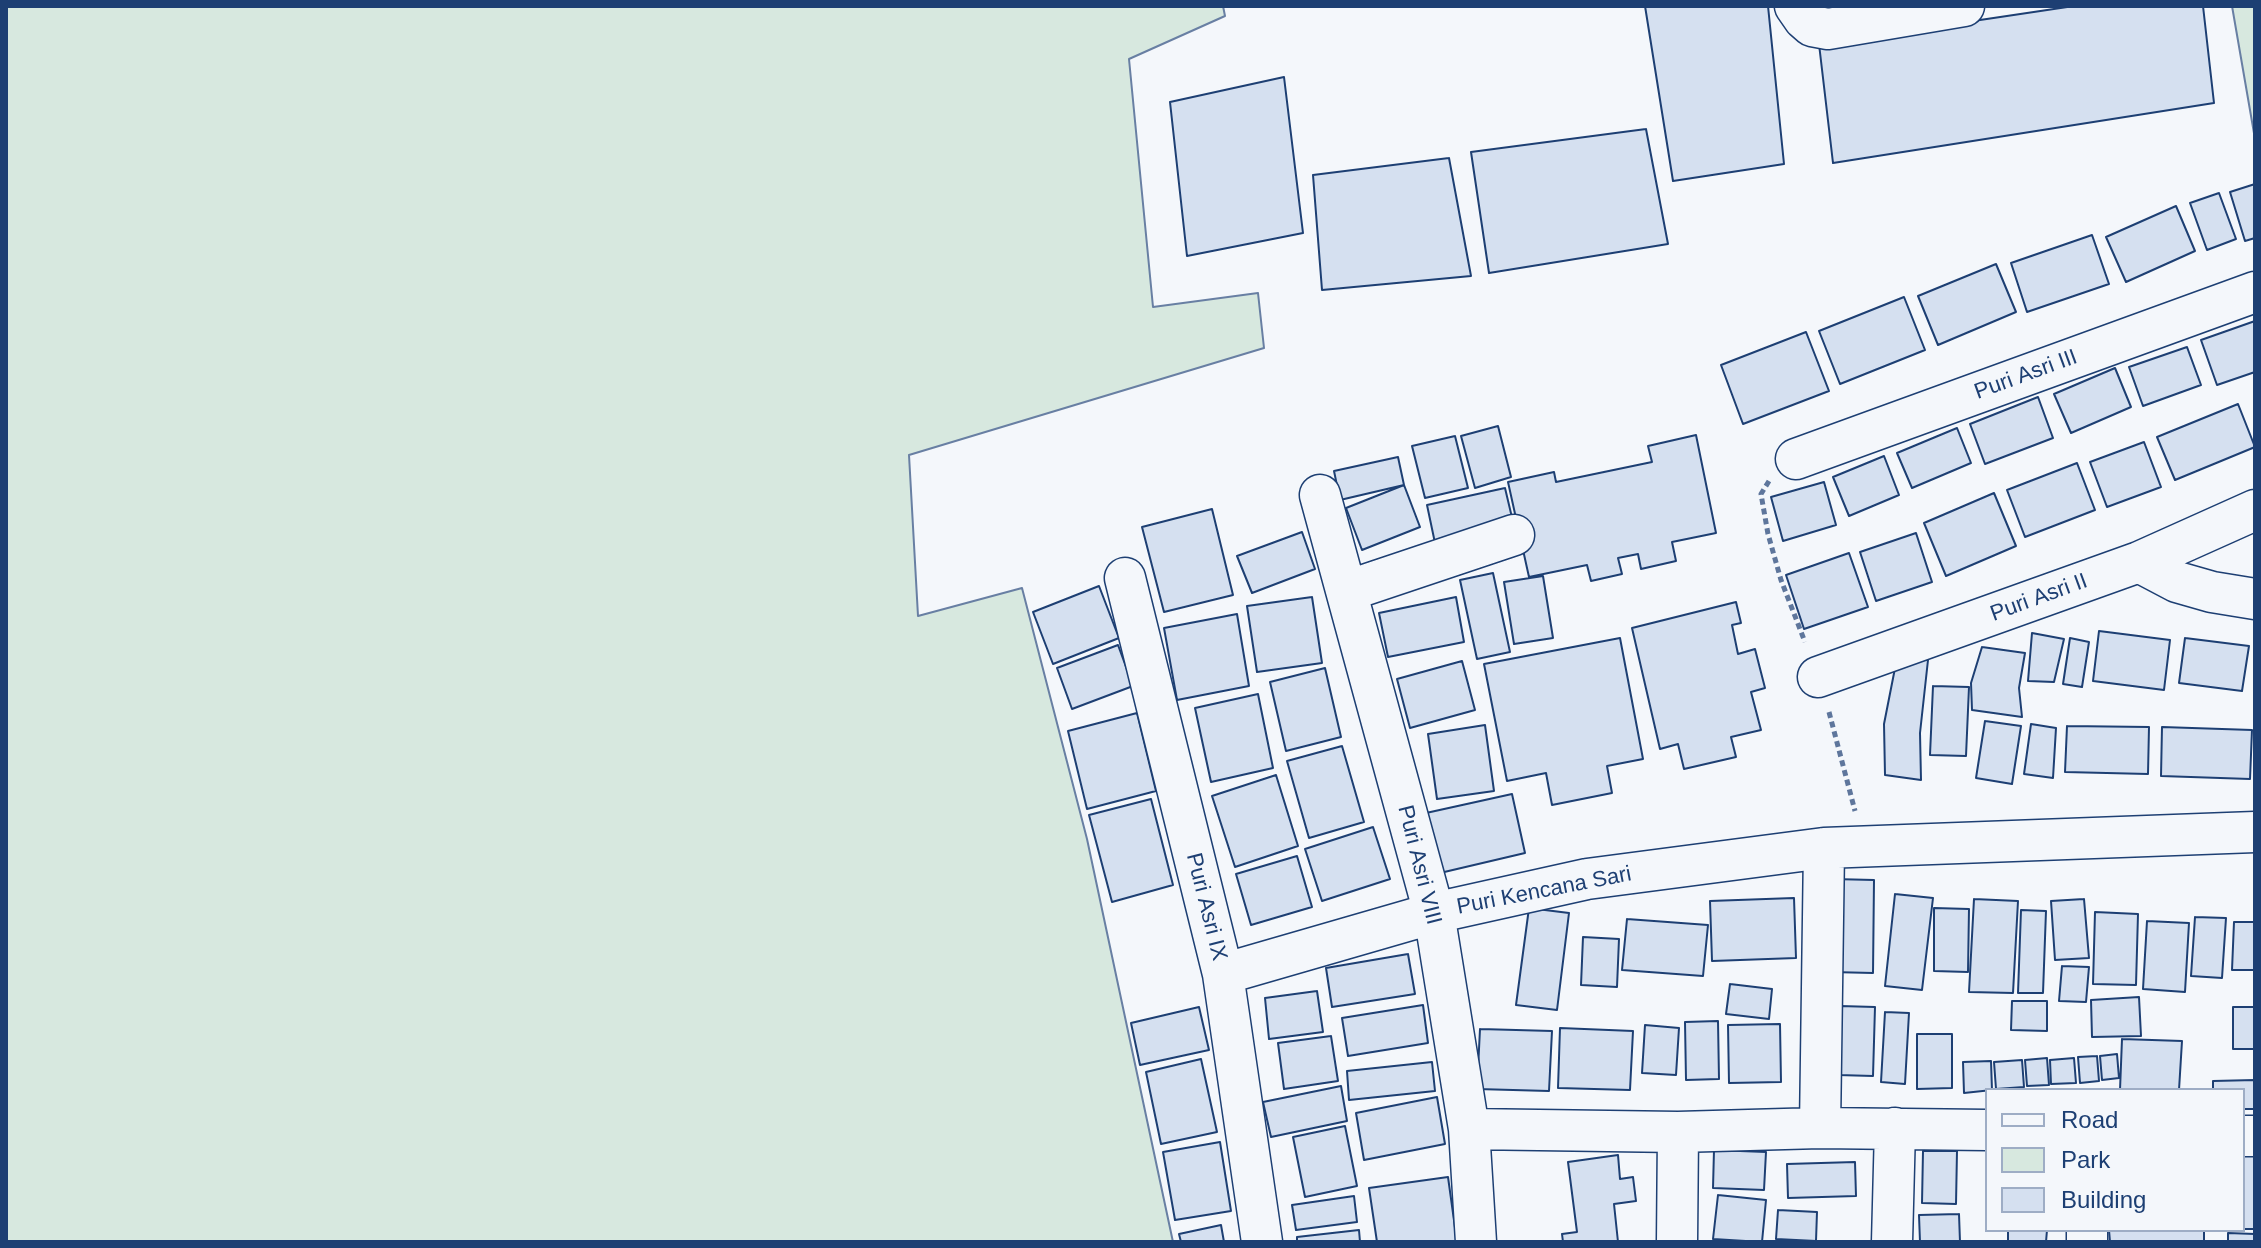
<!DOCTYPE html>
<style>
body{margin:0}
#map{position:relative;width:2261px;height:1248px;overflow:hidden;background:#f4f7fb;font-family:Arial,sans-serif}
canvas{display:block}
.frame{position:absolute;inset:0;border:8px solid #1d3f73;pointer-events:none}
.legend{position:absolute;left:1985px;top:1088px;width:260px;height:144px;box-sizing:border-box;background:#f4f7fb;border:2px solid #9eadc5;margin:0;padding:10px 14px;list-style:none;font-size:24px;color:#1d3f73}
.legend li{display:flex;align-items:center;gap:16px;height:40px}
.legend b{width:40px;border:2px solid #9eadc5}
</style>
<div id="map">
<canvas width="2261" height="1248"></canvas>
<div class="frame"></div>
<ul class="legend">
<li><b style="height:10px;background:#f4f7fb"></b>Road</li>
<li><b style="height:22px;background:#d7e8df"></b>Park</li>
<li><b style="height:22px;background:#d5e0f0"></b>Building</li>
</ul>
</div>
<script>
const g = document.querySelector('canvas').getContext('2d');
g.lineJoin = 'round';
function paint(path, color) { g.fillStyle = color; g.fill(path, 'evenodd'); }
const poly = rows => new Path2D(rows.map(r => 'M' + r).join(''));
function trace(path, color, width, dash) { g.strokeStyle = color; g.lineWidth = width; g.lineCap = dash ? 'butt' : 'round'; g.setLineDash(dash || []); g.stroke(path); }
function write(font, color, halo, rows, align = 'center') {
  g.font = font + ' Arial,sans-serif'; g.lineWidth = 6; g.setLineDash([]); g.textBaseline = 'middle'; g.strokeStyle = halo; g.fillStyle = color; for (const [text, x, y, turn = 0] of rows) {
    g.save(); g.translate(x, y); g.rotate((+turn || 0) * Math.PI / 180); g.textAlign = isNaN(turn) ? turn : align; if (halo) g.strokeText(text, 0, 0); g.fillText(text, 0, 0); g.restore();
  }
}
const green = poly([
 [6,6,1223,6,1225,16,1129,59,1153,307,1258,293,1264,348,909,455,918,616,1022,588,1087,839,1173,1242,6,1242,6,6],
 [2232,6,2255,6,2255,141,2255,139,2232,6]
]);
paint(green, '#d7e8df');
trace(green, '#687fa3', 2);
const building = poly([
 [1645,6,1768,6,1784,164,1673,181,1645,6],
 [2074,6,2203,6,2214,103,1833,163,1819,44,2074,6],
 [1284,77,1303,233,1187,256,1170,102,1284,77],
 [1646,129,1668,244,1489,273,1471,152,1646,129],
 [1449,158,1471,276,1322,290,1313,175,1449,158],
 [2255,184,2255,238,2245,241,2230,192,2255,184],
 [2219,193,2236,239,2207,250,2190,203,2219,193],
 [2176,206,2195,251,2126,282,2106,237,2176,206],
 [2092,235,2109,284,2027,312,2011,263,2092,235],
 [1996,264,2016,312,1938,345,1918,296,1996,264],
 [1904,297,1925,350,1840,384,1819,331,1904,297],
 [2255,321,2255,372,2217,385,2201,340,2255,321],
 [1806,332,1829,391,1743,424,1721,365,1806,332],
 [2187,347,2201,385,2143,406,2129,367,2187,347],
 [2115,368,2131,407,2071,433,2054,394,2115,368],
 [2038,397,2053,438,1985,464,1970,424,2038,397],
 [2238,404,2255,447,2175,480,2157,437,2238,404],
 [1498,426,1511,477,1475,488,1461,436,1498,426],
 [1957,428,1971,463,1912,488,1897,453,1957,428],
 [1696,435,1716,533,1672,542,1676,561,1641,569,1638,554,1618,558,1622,574,1591,581,1587,565,1529,577,1508,482,1554,472,1556,482,1652,462,1648,446,1696,435],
 [1455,436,1468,488,1425,498,1412,446,1455,436],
 [2144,442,2161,487,2107,507,2090,462,2144,442],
 [1884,456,1899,495,1849,516,1833,477,1884,456],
 [1398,457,1404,485,1340,500,1334,471,1398,457],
 [2077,463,2095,510,2025,537,2007,490,2077,463],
 [1824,482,1836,525,1783,541,1771,497,1824,482],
 [1404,485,1420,527,1362,550,1346,508,1404,485],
 [1505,488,1514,526,1435,543,1427,505,1505,488],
 [1994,493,2016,546,1946,576,1924,523,1994,493],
 [1212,509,1233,595,1164,612,1142,527,1212,509],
 [1302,532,1315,569,1252,593,1237,556,1302,532],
 [1916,533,1932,582,1876,601,1860,552,1916,533],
 [1849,553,1868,607,1804,629,1786,575,1849,553],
 [1493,573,1510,652,1477,659,1460,580,1493,573],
 [1543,576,1553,638,1514,644,1504,582,1543,576],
 [1099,586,1119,638,1053,664,1033,612,1099,586],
 [1312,597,1322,663,1257,672,1247,606,1312,597],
 [1456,597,1464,642,1388,657,1379,613,1456,597],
 [1736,602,1741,623,1732,625,1738,654,1755,649,1765,688,1751,692,1761,730,1731,737,1736,757,1684,769,1678,744,1660,749,1632,628,1736,602],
 [1237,614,1249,686,1177,700,1164,628,1237,614],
 [2099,631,2170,640,2164,690,2093,681,2099,631],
 [2032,633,2064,639,2054,682,2028,681,2032,633],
 [1620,638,1643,759,1607,766,1612,793,1552,805,1546,773,1507,781,1484,664,1620,638],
 [2070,638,2089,642,2082,687,2063,684,2070,638],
 [2185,638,2249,646,2242,691,2179,683,2185,638],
 [1118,645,1133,686,1072,709,1057,668,1118,645],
 [1982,647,2025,653,2019,688,2022,717,1972,710,1971,683,1982,647],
 [1897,658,1928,660,1920,733,1921,780,1885,775,1884,724,1897,658],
 [1462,661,1475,710,1410,728,1397,679,1462,661],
 [1325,668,1341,737,1286,751,1270,682,1325,668],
 [1933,686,1969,687,1966,756,1930,755,1933,686],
 [1258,694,1273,768,1211,782,1195,708,1258,694],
 [1137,713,1156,791,1087,809,1068,731,1137,713],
 [1985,721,2021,726,2012,784,1976,778,1985,721],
 [2031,724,2056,728,2053,778,2024,774,2031,724],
 [1485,725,1494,791,1437,799,1428,734,1485,725],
 [2067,726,2149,727,2148,774,2065,772,2067,726],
 [2162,727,2252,730,2250,779,2161,776,2162,727],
 [1342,746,1364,822,1309,838,1287,761,1342,746],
 [1276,775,1298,846,1235,867,1212,796,1276,775],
 [1512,794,1525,853,1440,873,1426,813,1512,794],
 [1151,799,1173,885,1112,902,1089,815,1151,799],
 [1373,827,1390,879,1322,901,1305,849,1373,827],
 [1297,856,1312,907,1251,925,1236,874,1297,856],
 [1833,879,1874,880,1873,973,1831,972,1833,879],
 [1895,894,1933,898,1922,990,1885,986,1895,894],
 [1794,898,1796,958,1712,961,1710,901,1794,898],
 [1974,899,2018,901,2013,993,1969,992,1974,899],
 [2084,899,2089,958,2055,960,2051,901,2084,899],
 [1529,908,1569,913,1557,1010,1516,1005,1529,908],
 [1934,908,1969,909,1968,972,1934,971,1934,908],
 [2021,910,2046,911,2043,993,2018,993,2021,910],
 [2095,912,2138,914,2136,985,2093,984,2095,912],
 [2195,917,2226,918,2222,978,2191,976,2195,917],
 [1627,919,1708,925,1703,976,1622,970,1627,919],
 [2147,921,2189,923,2185,992,2143,989,2147,921],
 [2234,922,2255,922,2255,970,2232,970,2234,922],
 [1583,937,1619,939,1617,987,1581,985,1583,937],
 [1408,954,1415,994,1332,1007,1326,968,1408,954],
 [2062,966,2089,967,2086,1002,2059,1001,2062,966],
 [1730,984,1772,989,1769,1019,1726,1014,1730,984],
 [1317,991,1323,1032,1269,1039,1265,998,1317,991],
 [2139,997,2141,1036,2092,1037,2091,1000,2139,997],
 [2012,1001,2047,1001,2047,1031,2011,1030,2012,1001],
 [1423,1005,1428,1043,1348,1056,1342,1018,1423,1005],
 [1840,1006,1875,1007,1873,1076,1838,1075,1840,1006],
 [1199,1007,1209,1050,1140,1065,1131,1023,1199,1007],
 [2233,1007,2255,1007,2255,1049,2233,1049,2233,1007],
 [1885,1012,1909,1013,1905,1084,1881,1082,1885,1012],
 [1718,1021,1719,1079,1686,1080,1685,1022,1718,1021],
 [1780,1024,1781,1082,1729,1083,1728,1025,1780,1024],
 [1645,1025,1679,1028,1676,1075,1642,1073,1645,1025],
 [1560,1028,1633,1031,1630,1090,1558,1088,1560,1028],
 [1480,1029,1552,1031,1549,1091,1477,1089,1480,1029],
 [1917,1034,1952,1034,1952,1088,1917,1089,1917,1034],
 [1331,1036,1338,1081,1284,1089,1278,1043,1331,1036],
 [2122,1039,2182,1041,2179,1090,2120,1090,2122,1039],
 [2117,1054,2119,1078,2102,1080,2100,1056,2117,1054],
 [2097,1056,2099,1081,2080,1083,2078,1057,2097,1056],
 [2047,1058,2049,1085,2027,1086,2025,1060,2047,1058],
 [2074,1058,2076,1083,2051,1084,2050,1060,2074,1058],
 [1201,1059,1217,1132,1161,1144,1146,1072,1201,1059],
 [2022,1060,2024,1087,1996,1089,1994,1062,2022,1060],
 [1991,1061,1992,1090,1964,1093,1963,1062,1991,1061],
 [1432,1062,1435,1091,1349,1100,1347,1071,1432,1062],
 [2255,1080,2255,1109,2243,1109,2243,1090,2213,1090,2213,1081,2255,1080],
 [1341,1086,1347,1121,1271,1137,1263,1102,1341,1086],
 [1437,1097,1445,1144,1364,1160,1356,1113,1437,1097],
 [1345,1126,1357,1186,1305,1197,1293,1137,1345,1126],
 [1220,1142,1231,1211,1175,1220,1163,1152,1220,1142],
 [2243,1148,2255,1148,2255,1229,2243,1229,2243,1148],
 [1714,1150,1766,1152,1764,1190,1713,1188,1714,1150],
 [1923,1151,1957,1151,1956,1204,1922,1203,1923,1151],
 [1618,1155,1620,1179,1633,1177,1636,1201,1614,1204,1618,1242,1563,1242,1562,1234,1577,1232,1568,1162,1618,1155],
 [1855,1162,1856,1196,1788,1198,1787,1164,1855,1162],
 [1448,1177,1457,1242,1377,1242,1369,1188,1448,1177],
 [1718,1195,1766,1200,1762,1242,1713,1239,1718,1195],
 [1354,1196,1357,1222,1296,1230,1292,1205,1354,1196],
 [1778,1210,1817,1212,1816,1241,1776,1239,1778,1210],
 [1959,1214,1960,1242,1920,1242,1919,1215,1959,1214],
 [1221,1225,1224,1242,1181,1242,1179,1234,1221,1225],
 [1359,1230,1360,1242,1297,1242,1297,1237,1359,1230],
 [2008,1230,2047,1230,2046,1242,2008,1242,2008,1230],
 [2109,1230,2204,1230,2204,1242,2110,1242,2109,1230],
 [2228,1233,2255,1234,2255,1242,2228,1242,2228,1233]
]);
paint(building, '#d5e0f0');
trace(building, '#1d3f73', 2);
const minor = poly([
 [1795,6,1804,19,1812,26,1828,29,1964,6],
 [1796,459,2255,292],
 [1320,495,1434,913,1469,1129,1476,1242],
 [2139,562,2177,582,2212,592,2255,599],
 [1125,578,1223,974,1262,1242],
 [1347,591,1514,535],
 [1818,677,2139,562,2255,510],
 [1223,974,1434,913,1587,879,1824,848,2255,832],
 [1820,1128,1824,848],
 [1469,1129,1678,1132,1820,1128,1987,1130],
 [2243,1136,2255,1136],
 [2087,1230,2087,1242],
 [1677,1242,1678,1132],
 [1892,1242,1895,1128]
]);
trace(minor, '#1d3f73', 43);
trace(poly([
 [1769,481,1761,494,1768,534,1781,580,1805,642],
 [1829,712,1855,811]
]), '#5e769c', 5, [6, 4]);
trace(minor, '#f4f7fb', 40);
write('22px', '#1d3f73', '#f4f7fb', [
 ["Puri Asri III",2026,375,-20],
 ["Puri Asri II",2039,598,-20],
 ["Puri Asri VIII",1419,865,76],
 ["Puri Kencana Sari",1544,891,-11],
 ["Puri Asri IX",1206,907,76]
]);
</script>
